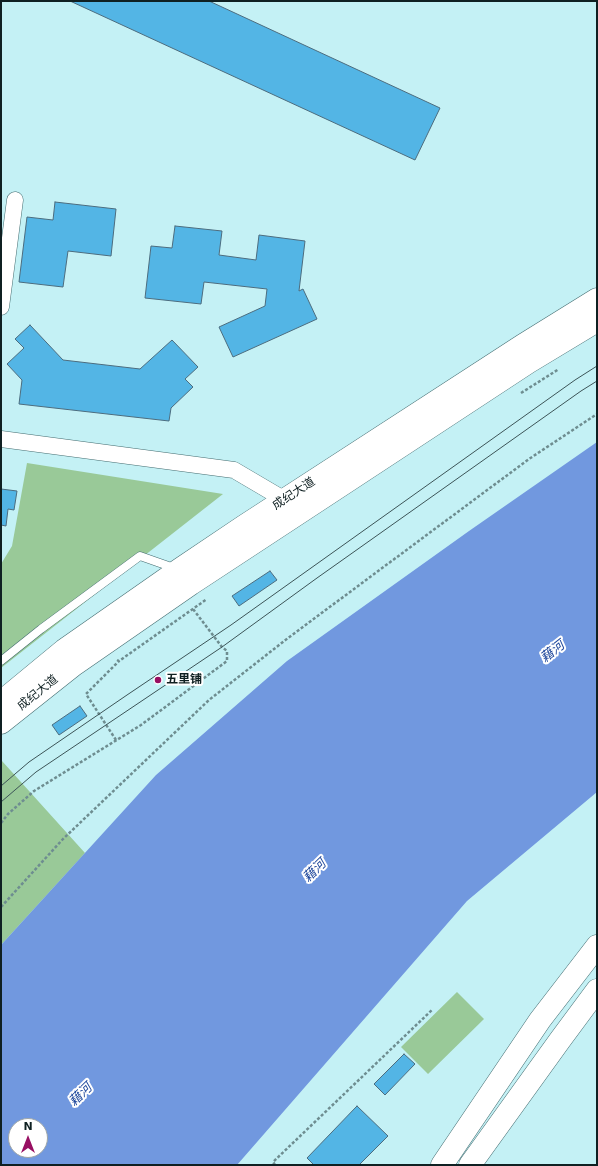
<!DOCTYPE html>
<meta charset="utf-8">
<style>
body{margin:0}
#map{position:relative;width:598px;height:1166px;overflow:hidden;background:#c4f1f5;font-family:"DejaVu Sans",sans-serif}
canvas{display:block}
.frame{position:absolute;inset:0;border:2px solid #0f2022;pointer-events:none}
.north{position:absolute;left:8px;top:1118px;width:40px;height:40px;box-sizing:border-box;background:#fff;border:1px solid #9fa6a7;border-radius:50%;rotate:0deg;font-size:11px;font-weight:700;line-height:16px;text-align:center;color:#0f2022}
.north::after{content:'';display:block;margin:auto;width:14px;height:18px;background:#980f62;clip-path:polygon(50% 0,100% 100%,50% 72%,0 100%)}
</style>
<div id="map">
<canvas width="598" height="1166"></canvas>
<div class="frame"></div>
<div class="north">N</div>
</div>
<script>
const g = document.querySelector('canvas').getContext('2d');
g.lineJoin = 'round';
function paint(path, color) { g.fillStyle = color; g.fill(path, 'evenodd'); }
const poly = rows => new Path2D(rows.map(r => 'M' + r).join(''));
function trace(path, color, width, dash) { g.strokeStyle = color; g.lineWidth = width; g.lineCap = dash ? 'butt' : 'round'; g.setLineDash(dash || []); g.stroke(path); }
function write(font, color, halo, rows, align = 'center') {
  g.font = font + ' "DejaVu Sans","Noto Sans SC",sans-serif'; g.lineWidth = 4; g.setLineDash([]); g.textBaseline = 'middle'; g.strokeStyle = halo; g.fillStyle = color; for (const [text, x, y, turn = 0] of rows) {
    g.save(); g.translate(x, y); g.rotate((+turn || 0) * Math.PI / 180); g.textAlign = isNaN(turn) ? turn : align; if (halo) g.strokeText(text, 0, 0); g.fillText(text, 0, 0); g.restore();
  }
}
paint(poly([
 [27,463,223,494,1,668,1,564,12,546],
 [2,761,85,853,1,945,1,762],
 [457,992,484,1019,428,1074,401,1047]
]), '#99c998');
paint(poly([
 [597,442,597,792,467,901,237,1165,1,1165,1,945,156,775,287,661,469,531],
 [16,1126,40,1126,40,1150,16,1150]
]), '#7198df');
const building = poly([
 [70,1,209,1,440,108,415,160,70,1],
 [55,202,116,209,111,256,68,251,63,287,19,282,27,217,53,220,55,202],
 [175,226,222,231,219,255,256,260,259,235,305,241,299,291,303,289,317,319,233,357,219,327,265,306,267,289,204,282,201,304,145,298,151,246,172,248,175,226],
 [30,325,63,360,140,369,172,340,198,367,185,379,193,387,171,408,169,421,19,404,22,380,7,364,24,348,15,339,30,325],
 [1,489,17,491,14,510,8,509,6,526,1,525,1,489],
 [270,571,277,580,239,606,232,596,270,571],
 [80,706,87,716,59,735,52,725,80,706],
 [404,1054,415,1064,385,1095,374,1084,404,1054],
 [357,1106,388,1136,359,1165,314,1165,307,1158,357,1106]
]);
paint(building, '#53b5e5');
trace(building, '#4c6c7e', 1);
const service = poly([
 [1,661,41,629,140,556,177,569]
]);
const minor = poly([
 [1,307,15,200],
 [1,439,234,470,285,500]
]);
const primary = poly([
 [1,702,64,650,180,569,244,526,523,345,597,299],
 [1,723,74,665,191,584,529,362,597,321]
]);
const motorway = poly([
 [442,1165,540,1020,597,946],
 [470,1165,560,1040,597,990]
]);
trace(service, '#436c70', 9);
trace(minor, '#436c70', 17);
trace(primary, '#436c70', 23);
trace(motorway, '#436c70', 23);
trace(poly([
 [521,393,559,369],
 [117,660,119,661,207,599],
 [116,740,86,694,119,661],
 [1,823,8,814,34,791,141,725,227,661,227,651,222,647,193,609],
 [1,907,63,839,209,700,288,638,529,459,597,414],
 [275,1165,273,1162,433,1009]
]), '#6e8d90', 2.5, [3, 2]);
trace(service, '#fff', 8);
trace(minor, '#fff', 16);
trace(primary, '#fff', 22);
trace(motorway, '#fff', 22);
trace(poly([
 [1,786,29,762,127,695,231,625,575,380,597,366],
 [1,802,36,772,222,647,317,578,581,391,597,381]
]), '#3c5457', 1);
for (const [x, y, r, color] of [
 [158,680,4,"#980f62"]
]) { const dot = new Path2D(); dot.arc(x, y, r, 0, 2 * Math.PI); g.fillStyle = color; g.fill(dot); trace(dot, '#fff', 1.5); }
write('12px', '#0f2022', '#fff', [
 ["成纪大道",294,494,-33],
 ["成纪大道",38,693,-39]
]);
write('bold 12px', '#0f2022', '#fff', [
 ["五里铺",166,680]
], 'left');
write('italic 13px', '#1e479b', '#fff', [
 ["藉河",553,652,-38],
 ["藉河",315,871,-44],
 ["藉河",81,1095,-44]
]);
</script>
